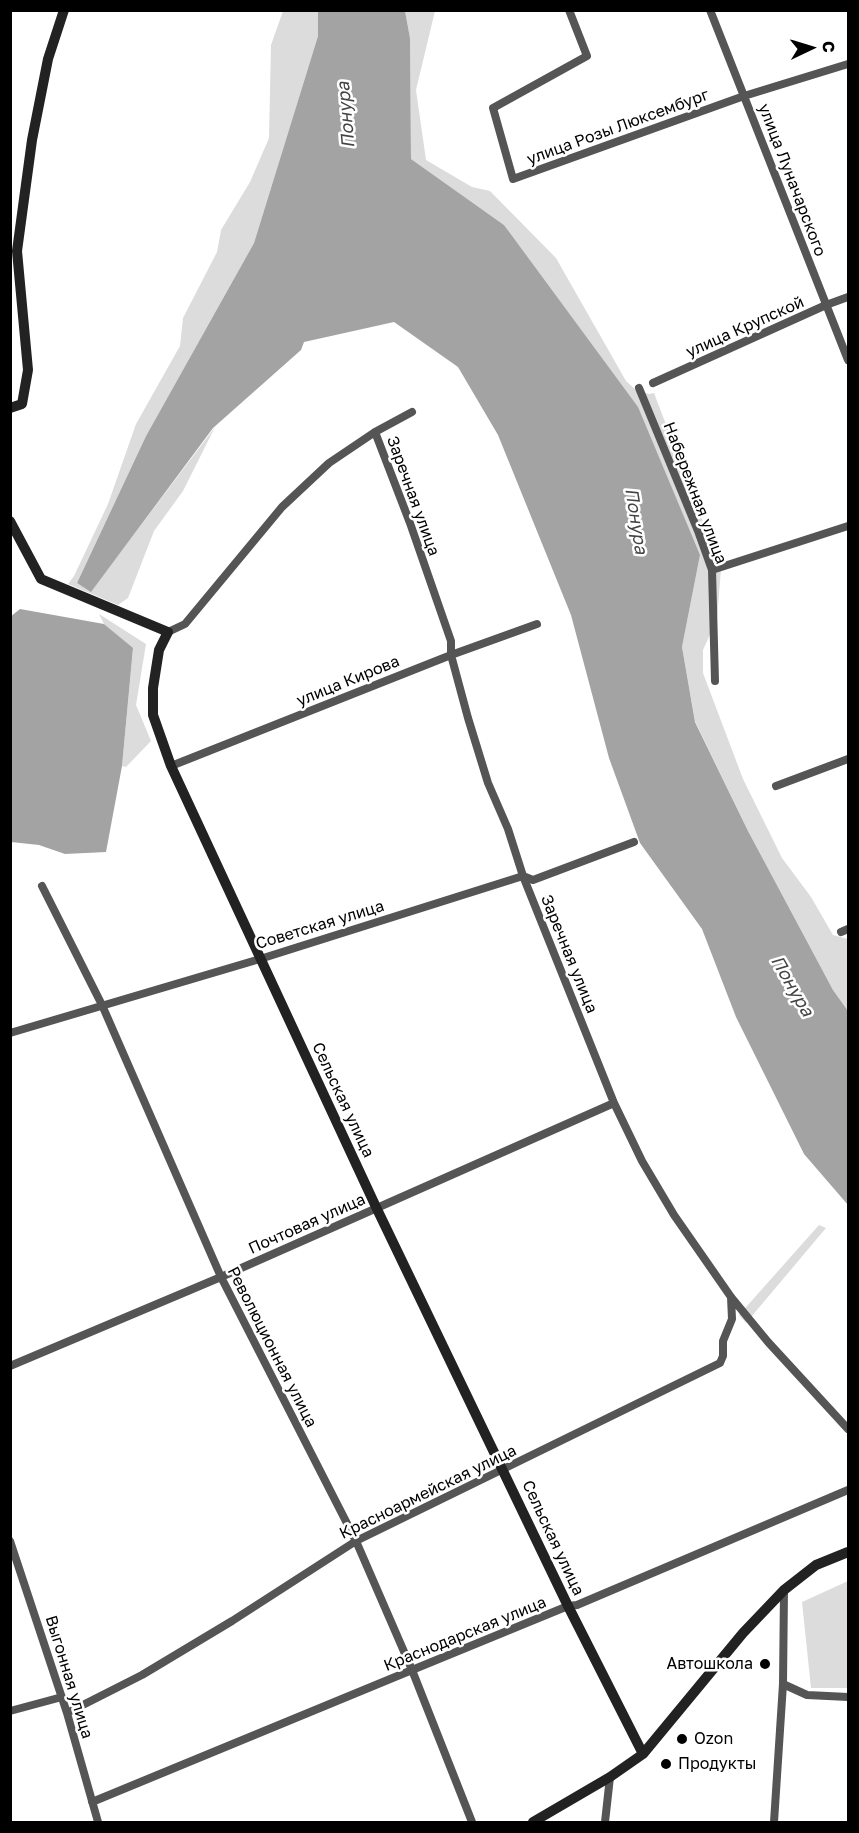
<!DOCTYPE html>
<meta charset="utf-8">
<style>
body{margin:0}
#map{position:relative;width:859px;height:1833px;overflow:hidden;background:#fff;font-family:"Golos Text",sans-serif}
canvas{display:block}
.frame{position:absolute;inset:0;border:12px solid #000;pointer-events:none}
.north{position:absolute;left:781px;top:18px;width:60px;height:60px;-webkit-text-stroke:4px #fff;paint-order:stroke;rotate:86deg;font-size:16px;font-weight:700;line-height:24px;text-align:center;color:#000}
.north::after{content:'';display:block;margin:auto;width:21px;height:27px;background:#000;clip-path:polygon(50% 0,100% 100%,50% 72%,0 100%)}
</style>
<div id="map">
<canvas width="859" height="1833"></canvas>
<div class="frame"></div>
<div class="north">С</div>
</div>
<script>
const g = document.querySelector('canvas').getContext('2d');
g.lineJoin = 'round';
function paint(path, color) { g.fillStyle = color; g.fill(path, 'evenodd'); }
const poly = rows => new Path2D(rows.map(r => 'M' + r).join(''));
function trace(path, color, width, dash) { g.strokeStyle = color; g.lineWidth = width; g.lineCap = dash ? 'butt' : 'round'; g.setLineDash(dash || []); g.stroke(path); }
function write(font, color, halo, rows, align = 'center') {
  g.font = font + ' "Golos Text",sans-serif'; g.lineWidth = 5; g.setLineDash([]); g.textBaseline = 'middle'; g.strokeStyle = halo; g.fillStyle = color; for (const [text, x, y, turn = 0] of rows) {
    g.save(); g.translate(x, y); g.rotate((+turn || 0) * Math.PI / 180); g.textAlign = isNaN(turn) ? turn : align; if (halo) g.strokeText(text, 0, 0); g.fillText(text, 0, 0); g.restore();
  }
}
paint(poly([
 [283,11,318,11,318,36,254,243,146,436,77,583,91,591,215,427,183,491,154,531,128,598,118,605,68,584,74,576,108,504,136,424,180,346,183,318,217,252,221,230,250,182,269,138,271,45],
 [405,11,435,11,416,90,426,160,472,187,490,191,556,258,626,381,637,391,649,394,654,393,721,569,717,619,703,650,703,673,743,779,782,858,811,897,833,935,848,939,848,1011,833,990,748,831,695,721,682,647,700,555,504,225,411,159,410,38],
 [99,614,146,644,136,705,151,741,126,767,122,766,133,649,104,624],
 [819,1225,826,1228,746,1323,739,1315],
 [848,1581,848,1688,811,1688,802,1602]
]), '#dcdcdc');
paint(poly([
 [318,11,405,11,410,38,411,159,504,225,638,407,700,555,682,647,695,722,748,831,833,990,848,1011,848,1205,804,1154,736,1017,702,929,640,843,609,758,571,615,498,435,458,367,394,322,304,342,301,350,213,428,91,592,77,583,146,436,254,243,318,36],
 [20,609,104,624,133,648,122,766,106,852,65,854,39,845,11,842,10,617]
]), '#a3a3a3');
trace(poly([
 [569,10,587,56,493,108,513,179,744,96,848,64],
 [710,10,848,360],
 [653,383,826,305,848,297],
 [639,388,698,531,712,570,715,681],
 [375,432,410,523,451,641,451,655,468,718,488,783,508,829,523,876,614,1103,642,1161,674,1215,731,1297,768,1342,848,1429],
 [712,570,848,526],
 [168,632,185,624,282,507,329,463,375,432,412,412],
 [171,766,451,655,537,624],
 [776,786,848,759],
 [42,886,102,1005,221,1277,356,1541,412,1670,472,1822],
 [841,932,848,929],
 [10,1033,260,959,523,876,533,880,634,842],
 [10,1366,221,1277,614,1103],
 [10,1541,67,1713,98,1822],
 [783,1684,807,1695,848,1697],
 [10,1711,62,1697],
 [67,1713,142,1675,232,1621,356,1541,720,1363,723,1356,723,1341,732,1319,731,1297],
 [92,1802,412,1670,568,1606,577,1605,848,1490],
 [605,1822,610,1777],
 [774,1822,783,1684,784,1590]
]), '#555', 8);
trace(poly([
 [10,408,22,404,28,370,17,251,32,140,48,59,64,10],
 [10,521,41,579,168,632,159,650,153,688,153,715,171,766,376,1207,568,1606,643,1754],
 [533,1822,610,1777,643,1754,743,1633,784,1590,816,1565,848,1552]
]), '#222', 10);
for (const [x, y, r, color] of [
 [765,1664,6,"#000"],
 [682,1739,6,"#000"],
 [666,1764,6,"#000"]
]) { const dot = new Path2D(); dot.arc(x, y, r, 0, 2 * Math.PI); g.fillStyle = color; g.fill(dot); trace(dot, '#fff', 2); }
write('16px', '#000', '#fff', [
 ["улица Розы Люксембург",618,127,-20],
 ["улица Луначарского",792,180,69],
 ["улица Крупской",745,327,-24],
 ["Набережная улица",695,493,69],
 ["Заречная улица",413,496,70],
 ["улица Кирова",348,681,-22],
 ["Советская улица",320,925,-17],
 ["Заречная улица",569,954,68],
 ["Сельская улица",343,1100,65],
 ["Почтовая улица",307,1224,-24],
 ["Революционная улица",272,1347,63],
 ["Красноармейская улица",428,1492,-26],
 ["Сельская улица",553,1538,65],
 ["Краснодарская улица",465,1634,-22],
 ["Выгонная улица",69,1677,73]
]);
write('16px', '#000', '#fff', [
 ["Автошкола",753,1664,"right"],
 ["Ozon",694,1739],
 ["Продукты",678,1764]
], 'left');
write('italic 18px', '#444', '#fff', [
 ["Понура",346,115,-95],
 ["Понура",636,521,81],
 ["Понура",792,986,60]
]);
</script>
